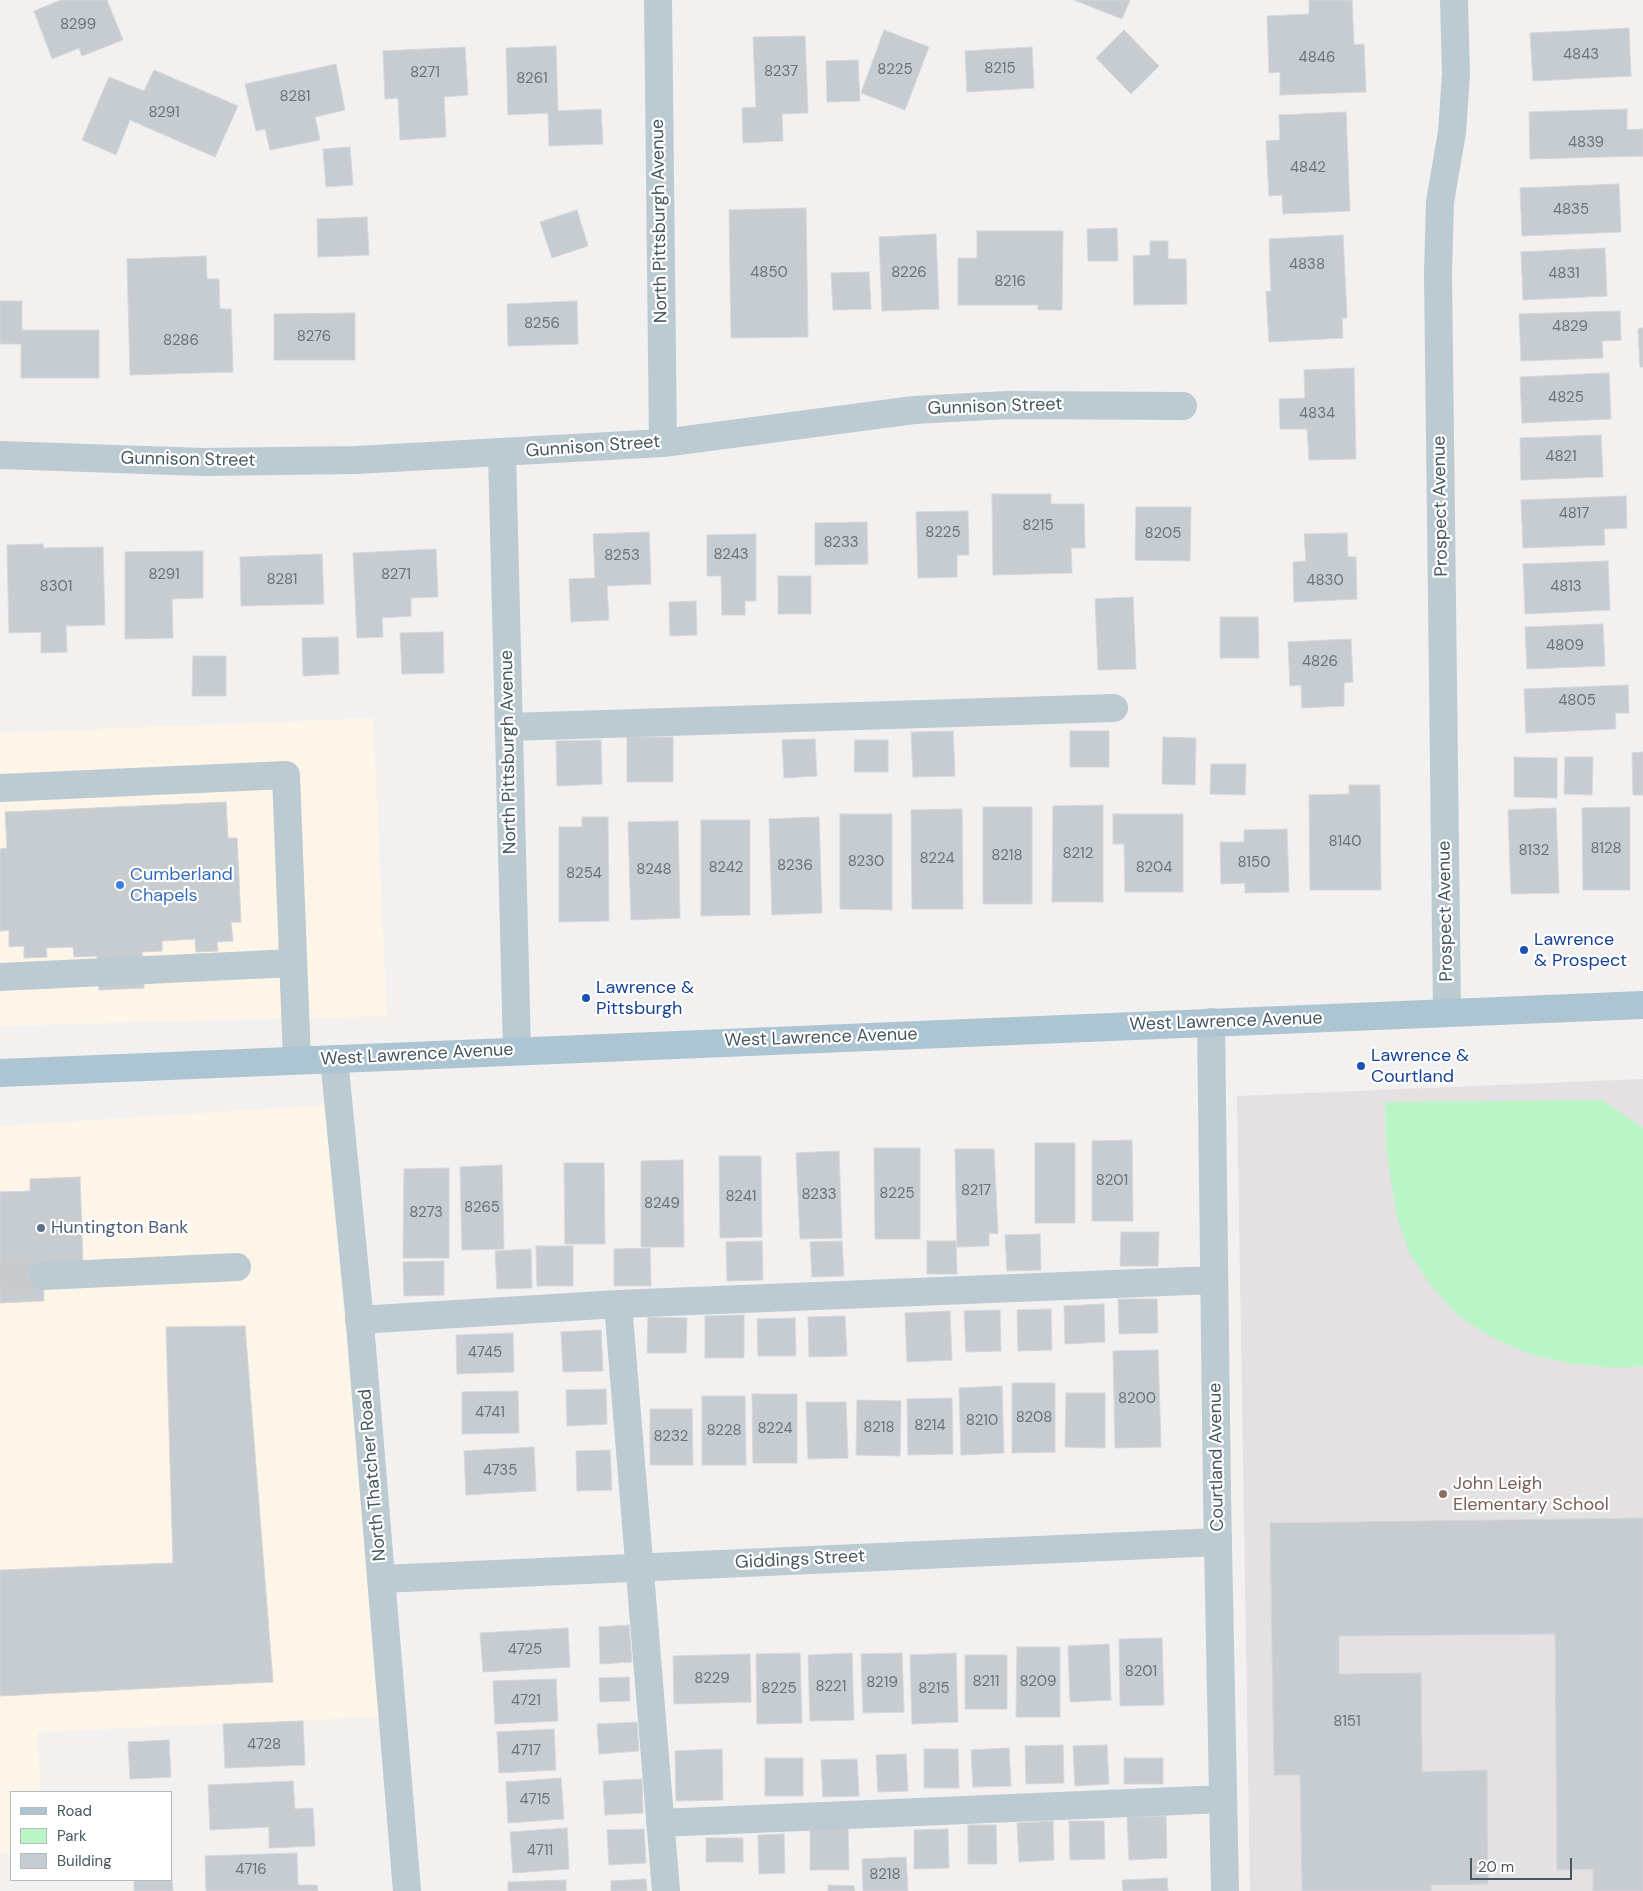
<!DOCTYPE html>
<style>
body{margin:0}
#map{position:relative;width:1643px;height:1891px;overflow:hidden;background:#f3f0f0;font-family:"DM Sans",sans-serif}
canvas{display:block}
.legend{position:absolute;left:10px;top:1791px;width:162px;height:90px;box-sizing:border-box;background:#fff;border:1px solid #b5bcbf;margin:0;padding:6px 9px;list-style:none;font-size:15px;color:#465760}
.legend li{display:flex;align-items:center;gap:10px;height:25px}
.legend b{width:25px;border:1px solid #b5bcbf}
.scale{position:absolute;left:1470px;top:1858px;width:102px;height:22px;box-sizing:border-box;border:2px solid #465760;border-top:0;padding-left:6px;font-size:15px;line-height:18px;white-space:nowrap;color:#465760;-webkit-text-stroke:4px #fff;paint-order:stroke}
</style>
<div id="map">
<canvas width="1643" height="1891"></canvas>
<ul class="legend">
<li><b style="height:6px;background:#adc5d2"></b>Road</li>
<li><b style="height:14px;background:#baf5c8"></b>Park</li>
<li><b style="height:14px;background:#c7ccd0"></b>Building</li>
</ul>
<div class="scale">20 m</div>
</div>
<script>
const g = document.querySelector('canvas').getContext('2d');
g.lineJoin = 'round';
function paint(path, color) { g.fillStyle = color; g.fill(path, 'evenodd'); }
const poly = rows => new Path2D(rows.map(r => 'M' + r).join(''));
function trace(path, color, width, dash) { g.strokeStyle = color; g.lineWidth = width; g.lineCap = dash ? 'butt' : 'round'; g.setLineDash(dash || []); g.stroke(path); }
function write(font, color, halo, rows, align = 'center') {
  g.font = font + ' "DM Sans",sans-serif'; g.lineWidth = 4.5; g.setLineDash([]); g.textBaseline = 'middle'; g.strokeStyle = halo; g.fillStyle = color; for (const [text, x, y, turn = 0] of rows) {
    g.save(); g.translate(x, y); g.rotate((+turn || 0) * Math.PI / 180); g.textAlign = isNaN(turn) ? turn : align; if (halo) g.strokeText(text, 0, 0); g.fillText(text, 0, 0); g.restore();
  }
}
paint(poly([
 [373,718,387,1016,0,1026,0,733],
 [325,1105,380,1717,38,1732,40,1792,11,1792,11,1853,0,1853,0,1126]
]), '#fef5e9');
paint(poly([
 [1643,1079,1643,1891,1250,1891,1237,1096]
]), '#e4e1e2');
paint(poly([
 [1602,1100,1643,1128,1643,1366,1615,1368,1572,1364,1530,1354,1493,1338,1457,1315,1429,1283,1409,1252,1397,1217,1391,1181,1386,1146,1385,1102]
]), '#baf5c8');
const building = poly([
 [61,0,107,0,123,40,82,56,79,48,52,59,34,11,61,0],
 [1074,0,1130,0,1122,19,1074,0],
 [1309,0,1352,0,1354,45,1364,44,1366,92,1280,95,1280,72,1269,73,1267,16,1309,14,1309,0],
 [1629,28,1631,76,1533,81,1530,33,1629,28],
 [884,30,929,47,905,110,861,93,884,30],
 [1124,30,1159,66,1131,94,1096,58,1124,30],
 [805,36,808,113,782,114,783,141,743,143,742,108,756,107,753,37,805,36],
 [556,46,558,111,601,109,603,144,549,146,548,113,508,115,506,48,556,46],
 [465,47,468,95,444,97,446,137,400,140,398,98,385,99,383,51,465,47],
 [1032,47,1034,88,967,92,965,51,1032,47],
 [858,60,860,101,827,102,826,61,858,60],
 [336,64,345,110,315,117,320,140,270,150,265,129,256,131,245,84,336,64],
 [154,70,238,106,215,157,130,120,116,155,82,140,109,77,144,91,154,70],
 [1627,109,1627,130,1643,129,1643,156,1530,159,1529,112,1627,109],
 [1346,112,1350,211,1283,214,1282,195,1269,196,1266,141,1280,140,1279,115,1346,112],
 [350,147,353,185,326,187,323,149,350,147],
 [1619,184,1621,232,1522,236,1520,188,1619,184],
 [806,208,808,337,731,338,729,210,806,208],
 [577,210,588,246,552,258,540,222,577,210],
 [367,217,369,255,318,257,317,219,367,217],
 [1117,228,1118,261,1088,261,1087,229,1117,228],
 [977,231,1063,231,1062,310,1038,310,1038,305,958,305,958,258,977,258,977,231],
 [936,234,939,309,882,311,879,237,936,234],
 [1343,235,1347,318,1342,318,1343,338,1269,342,1266,292,1271,291,1269,239,1343,235],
 [1150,241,1168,241,1168,259,1186,259,1187,304,1134,305,1133,256,1150,255,1150,241],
 [1605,248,1607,296,1523,300,1521,252,1605,248],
 [206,256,207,279,219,279,220,309,231,309,233,372,130,375,127,259,206,256],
 [869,272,871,309,833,310,831,273,869,272],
 [0,301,22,301,22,330,99,330,99,378,21,378,21,344,0,344,0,301],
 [577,301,578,344,508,346,507,304,577,301],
 [1620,311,1621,340,1602,341,1603,358,1521,361,1519,314,1620,311],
 [355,313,355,360,274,360,274,314,355,313],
 [1643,328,1643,367,1640,367,1638,329,1643,328],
 [1354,368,1356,459,1309,460,1307,429,1280,429,1279,399,1305,398,1304,370,1354,368],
 [1609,373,1611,419,1522,423,1520,377,1609,373],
 [1601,435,1603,477,1521,480,1520,438,1601,435],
 [992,494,1051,494,1051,504,1084,504,1085,548,1071,548,1072,573,993,575,992,494],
 [1626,496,1627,528,1604,529,1605,545,1523,548,1521,500,1626,496],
 [1136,507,1191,507,1190,561,1135,560,1136,507],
 [968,511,969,555,957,555,957,577,918,578,916,512,968,511],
 [867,522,868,564,815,565,815,523,867,522],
 [649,532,651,584,607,586,609,620,571,622,569,579,595,578,593,534,649,532],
 [1347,533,1348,557,1356,557,1357,599,1294,602,1293,562,1306,561,1304,534,1347,533],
 [756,534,756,601,745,601,745,615,722,615,721,576,707,576,707,535,756,534],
 [43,544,43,548,103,547,105,625,66,626,67,652,41,653,41,632,9,633,7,545,43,544],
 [436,549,438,597,411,598,411,616,382,618,383,637,357,638,353,553,436,549],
 [203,551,203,598,172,599,173,638,125,639,125,552,203,551],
 [322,554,324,604,241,606,240,557,322,554],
 [1608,561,1610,610,1525,614,1523,564,1608,561],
 [778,576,811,576,811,614,778,614,778,576],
 [1133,597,1136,669,1098,670,1095,599,1133,597],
 [696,601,697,635,670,636,669,602,696,601],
 [1220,617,1258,617,1259,658,1220,658,1220,617],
 [1603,624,1605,666,1527,669,1525,627,1603,624],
 [443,632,444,673,402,674,400,633,443,632],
 [338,637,339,674,303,676,302,638,338,637],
 [1351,639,1353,682,1344,683,1344,706,1302,708,1301,685,1290,686,1288,642,1351,639],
 [193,656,226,656,226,696,192,696,193,656],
 [1628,685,1629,713,1615,713,1616,729,1526,733,1524,689,1628,685],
 [953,731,955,776,913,777,911,732,953,731],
 [1070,731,1109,731,1109,767,1070,767,1070,731],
 [627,737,673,737,673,782,627,782,627,737],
 [1163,737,1196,738,1195,785,1162,784,1163,737],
 [815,739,817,776,784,778,782,740,815,739],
 [601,740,602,784,557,786,556,741,601,740],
 [855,740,888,740,888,772,854,772,855,740],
 [1643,752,1643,795,1633,795,1632,753,1643,752],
 [1514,757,1557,758,1557,798,1514,797,1514,757],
 [1565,757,1593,757,1592,795,1564,794,1565,757],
 [1211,764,1246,764,1245,795,1210,794,1211,764],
 [1349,785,1380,785,1381,890,1310,890,1309,795,1349,794,1349,785],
 [226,802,228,838,237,838,241,922,231,922,233,941,217,942,218,951,196,952,195,939,162,941,162,951,142,952,144,988,99,990,97,956,74,957,73,947,46,948,47,957,24,958,24,946,9,947,9,930,0,931,0,849,7,848,5,812,226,802],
 [1103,805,1103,902,1052,902,1053,806,1103,805],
 [983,807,1032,807,1032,904,983,904,983,807],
 [1630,807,1630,890,1583,890,1582,808,1630,807],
 [1556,808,1559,893,1511,894,1508,810,1556,808],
 [962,809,963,909,912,909,911,810,962,809],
 [840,814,892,814,892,910,840,909,840,814],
 [1113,814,1183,814,1183,892,1125,892,1124,844,1113,844,1113,814],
 [582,817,608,817,609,921,559,922,559,827,582,827,582,817],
 [819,817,822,913,772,915,769,819,819,817],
 [701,820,750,820,750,915,701,916,701,820],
 [678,821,680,918,631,920,628,822,678,821],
 [1287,829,1289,892,1245,893,1245,883,1221,884,1220,842,1244,842,1244,830,1287,829],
 [1132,1140,1133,1221,1092,1221,1092,1141,1132,1140],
 [1035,1143,1075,1143,1075,1223,1035,1223,1035,1143],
 [874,1148,920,1148,920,1239,875,1239,874,1148],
 [955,1149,994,1149,998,1234,989,1233,989,1246,957,1247,955,1149],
 [839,1151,842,1238,800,1239,796,1153,839,1151],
 [719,1156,761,1156,762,1237,720,1238,719,1156],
 [683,1160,684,1247,641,1247,641,1161,683,1160],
 [564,1163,604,1163,605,1244,565,1244,564,1163],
 [502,1165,504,1249,462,1250,460,1167,502,1165],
 [449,1168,449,1258,403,1258,404,1169,449,1168],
 [80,1177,83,1264,43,1266,44,1301,0,1303,0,1192,30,1191,30,1179,80,1177],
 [1121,1232,1159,1232,1158,1266,1120,1266,1121,1232],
 [1040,1234,1041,1270,1007,1271,1005,1235,1040,1234],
 [762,1241,763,1280,727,1281,726,1242,762,1241],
 [842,1241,844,1276,812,1277,810,1242,842,1241],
 [927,1241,956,1241,957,1274,927,1274,927,1241],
 [536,1246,573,1246,573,1286,537,1286,536,1246],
 [650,1248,651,1286,614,1286,614,1249,650,1248],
 [531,1249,532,1288,497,1289,495,1251,531,1249],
 [444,1261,444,1295,404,1296,403,1262,444,1261],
 [1118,1299,1157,1299,1158,1333,1119,1334,1118,1299],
 [1104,1304,1105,1342,1065,1344,1064,1306,1104,1304],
 [1051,1309,1052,1350,1018,1351,1017,1310,1051,1309],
 [1000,1310,1001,1351,966,1352,964,1311,1000,1310],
 [950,1311,952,1360,907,1362,905,1313,950,1311],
 [744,1315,744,1358,705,1358,705,1316,744,1315],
 [845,1316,847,1356,809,1357,808,1317,845,1316],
 [648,1317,687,1318,686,1353,647,1353,648,1317],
 [795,1318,796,1356,758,1356,757,1319,795,1318],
 [245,1326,273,1682,0,1696,0,1570,173,1563,166,1327,245,1326],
 [601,1330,603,1371,563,1372,561,1332,601,1330],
 [513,1333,514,1372,457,1374,456,1335,513,1333],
 [1158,1350,1161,1447,1115,1448,1113,1351,1158,1350],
 [1012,1383,1055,1383,1055,1452,1012,1453,1012,1383],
 [1002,1386,1004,1453,961,1455,959,1388,1002,1386],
 [606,1389,607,1424,567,1426,566,1390,606,1389],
 [518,1391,519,1433,462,1434,462,1392,518,1391],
 [1066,1393,1105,1393,1105,1448,1065,1447,1066,1393],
 [752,1394,797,1394,797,1463,753,1463,752,1394],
 [702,1396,745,1396,746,1465,702,1465,702,1396],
 [952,1398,953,1454,908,1455,907,1399,952,1398],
 [857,1400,901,1401,900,1456,856,1455,857,1400],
 [806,1402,846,1402,848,1458,808,1459,806,1402],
 [650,1409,692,1409,693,1465,650,1465,650,1409],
 [534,1447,536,1491,466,1495,464,1451,534,1447],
 [610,1450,612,1490,577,1491,576,1451,610,1450],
 [1643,1518,1643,1891,1593,1891,1593,1869,1557,1870,1555,1634,1339,1636,1339,1674,1421,1673,1422,1772,1487,1770,1488,1884,1431,1885,1431,1891,1302,1891,1300,1775,1274,1775,1270,1523,1643,1518],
 [629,1625,632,1662,600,1664,599,1627,629,1625],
 [568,1628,570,1667,483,1672,480,1633,568,1628],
 [1162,1638,1164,1705,1120,1706,1119,1639,1162,1638],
 [1109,1644,1111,1700,1070,1702,1068,1646,1109,1644],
 [1017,1647,1060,1647,1060,1717,1016,1717,1017,1647],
 [800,1653,802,1723,757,1724,756,1654,800,1653],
 [852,1653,854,1720,810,1721,808,1655,852,1653],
 [902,1653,904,1712,863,1713,861,1654,902,1653],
 [956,1653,958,1722,912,1724,910,1655,956,1653],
 [750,1654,751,1702,674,1704,673,1656,750,1654],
 [965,1655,1007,1655,1007,1709,965,1709,965,1655],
 [629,1677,630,1701,600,1702,599,1678,629,1677],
 [556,1679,558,1721,495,1724,493,1681,556,1679],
 [303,1721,305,1765,225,1768,223,1724,303,1721],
 [637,1722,639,1751,599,1754,597,1724,637,1722],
 [554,1729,556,1770,499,1773,497,1732,554,1729],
 [169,1740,171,1777,130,1779,128,1742,169,1740],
 [1063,1745,1064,1783,1026,1784,1025,1746,1063,1745],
 [1107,1745,1109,1784,1075,1786,1073,1746,1107,1745],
 [1009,1748,1011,1786,973,1787,971,1750,1009,1748],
 [722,1749,723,1800,676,1801,675,1751,722,1749],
 [924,1749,958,1749,959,1788,924,1788,924,1749],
 [906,1754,908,1791,878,1792,876,1755,906,1754],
 [765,1758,803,1758,803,1796,765,1796,765,1758],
 [1124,1758,1163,1758,1163,1784,1124,1784,1124,1758],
 [857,1759,859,1796,823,1797,821,1760,857,1759],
 [561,1778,564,1819,508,1823,506,1782,561,1778],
 [642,1779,643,1813,605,1815,603,1781,642,1779],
 [293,1781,295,1809,313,1808,315,1846,269,1848,269,1827,210,1830,208,1785,293,1781],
 [1166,1816,1167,1858,1129,1860,1127,1817,1166,1816],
 [1053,1821,1054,1860,1019,1862,1017,1823,1053,1821],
 [1069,1821,1104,1821,1105,1859,1070,1860,1069,1821],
 [968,1825,996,1825,997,1864,968,1864,968,1825],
 [848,1827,849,1870,810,1870,810,1828,848,1827],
 [567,1828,569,1869,513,1873,510,1832,567,1828],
 [644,1829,646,1863,609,1865,607,1830,644,1829],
 [948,1829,949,1868,914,1869,914,1830,948,1829],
 [784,1834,785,1873,759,1874,758,1835,784,1834],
 [706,1838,743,1838,743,1862,706,1862,706,1838],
 [297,1853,298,1885,317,1885,318,1891,206,1891,205,1856,297,1853],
 [906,1857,908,1891,863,1891,862,1859,906,1857],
 [171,1870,173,1891,134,1891,134,1880,171,1880,171,1870],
 [1167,1878,1168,1891,1123,1891,1122,1880,1167,1878],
 [646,1879,647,1891,611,1891,611,1881,646,1879],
 [566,1880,566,1891,508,1891,508,1882,566,1880],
 [828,1885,854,1886,855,1891,828,1891,828,1885]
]);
paint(building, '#c7ccd0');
trace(building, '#d3d7dc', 1);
trace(poly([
 [0,1278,43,1276]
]), '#c8cacc', 28, [28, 14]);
trace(poly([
 [658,0,663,443],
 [502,453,517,1050],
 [0,455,204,462,356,460,663,443,914,410,1008,405,1183,406],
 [509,727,1114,708],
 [0,788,286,775,297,1060],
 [0,977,293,963],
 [1447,1013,1438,273,1440,202,1452,132,1456,74,1454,0],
 [1211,1022,1217,1495,1225,1891],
 [334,1059,359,1312,407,1891],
 [43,1276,237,1267],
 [618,1304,666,1891],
 [359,1320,618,1304,1214,1280],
 [382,1579,1218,1542],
 [660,1823,1223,1799]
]), '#bccad1', 28);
trace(poly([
 [0,1073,1643,1005]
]), '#adc5d2', 28);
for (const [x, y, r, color] of [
 [120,885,5,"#3f7fe0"],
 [1524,950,5,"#1a4fb4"],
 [586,998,5,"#1a4fb4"],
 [1361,1066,5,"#1a4fb4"],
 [41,1228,5,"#5c6f8a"],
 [1443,1494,5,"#8d6e63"]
]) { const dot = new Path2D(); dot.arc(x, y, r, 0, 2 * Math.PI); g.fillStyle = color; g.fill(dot); trace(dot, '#fff', 2); }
write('15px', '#66747c', null, [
 ["8299",78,25],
 ["4843",1581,55],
 ["4846",1317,58],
 ["8215",1000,69],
 ["8225",895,70],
 ["8237",781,72],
 ["8271",425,73],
 ["8261",532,79],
 ["8281",295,97],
 ["8291",164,113],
 ["4839",1586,143],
 ["4842",1308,168],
 ["4835",1571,210],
 ["4838",1307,265],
 ["4850",769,273],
 ["8226",909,273],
 ["4831",1564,274],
 ["8216",1010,282],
 ["8256",542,324],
 ["4829",1570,327],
 ["8276",314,337],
 ["8286",181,341],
 ["4825",1566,398],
 ["4834",1317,414],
 ["4821",1561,457],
 ["4817",1574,514],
 ["8215",1038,526],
 ["8225",943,533],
 ["8205",1163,534],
 ["8233",841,543],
 ["8243",731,555],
 ["8253",622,556],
 ["8291",164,575],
 ["8271",396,575],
 ["8281",282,580],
 ["4830",1325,581],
 ["8301",56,587],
 ["4813",1566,587],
 ["4809",1565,646],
 ["4826",1320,662],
 ["4805",1577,701],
 ["8140",1345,842],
 ["8128",1606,849],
 ["8132",1534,851],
 ["8212",1078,854],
 ["8218",1007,856],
 ["8224",937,859],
 ["8230",866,862],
 ["8150",1254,863],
 ["8236",795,866],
 ["8242",726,868],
 ["8204",1154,868],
 ["8248",654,870],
 ["8254",584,874],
 ["8201",1112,1181],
 ["8217",976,1191],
 ["8225",897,1194],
 ["8233",819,1195],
 ["8241",741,1197],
 ["8249",662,1204],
 ["8265",482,1208],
 ["8273",426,1213],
 ["4745",485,1353],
 ["8200",1137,1399],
 ["4741",490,1413],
 ["8208",1034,1418],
 ["8210",982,1421],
 ["8214",930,1426],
 ["8218",879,1428],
 ["8224",775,1429],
 ["8228",724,1431],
 ["8232",671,1437],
 ["4735",500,1471],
 ["4725",525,1650],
 ["8201",1141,1672],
 ["8229",712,1679],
 ["8211",986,1682],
 ["8209",1038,1682],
 ["8219",882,1683],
 ["8221",831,1687],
 ["8225",779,1689],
 ["8215",934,1689],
 ["4721",526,1701],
 ["8151",1347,1722],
 ["4728",264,1745],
 ["4717",526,1751],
 ["4715",535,1800],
 ["4711",540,1851],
 ["4716",251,1870],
 ["8218",885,1875]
]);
write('18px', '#465760', '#fff', [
 ["North Pittsburgh Avenue",660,221,-91],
 ["Gunnison Street",995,407,-2],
 ["Gunnison Street",593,447,-4],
 ["Gunnison Street",188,460,1],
 ["Prospect Avenue",1441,506,-91],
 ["North Pittsburgh Avenue",509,752,-91],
 ["Prospect Avenue",1446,911,-91],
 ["West Lawrence Avenue",1226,1022,-2],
 ["West Lawrence Avenue",821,1038,-2],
 ["West Lawrence Avenue",417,1055,-3],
 ["Courtland Avenue",1217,1457,-91],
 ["North Thatcher Road",373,1475,-95],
 ["Giddings Street",800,1560,-3]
]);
write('18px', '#366cbe', '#fff', [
 ["Cumberland",130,875],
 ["Chapels",130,896]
], 'left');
write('18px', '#164399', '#fff', [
 ["Lawrence",1534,940],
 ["& Prospect",1534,961],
 ["Lawrence &",596,988],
 ["Pittsburgh",596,1009],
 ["Lawrence &",1371,1056],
 ["Courtland",1371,1077]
], 'left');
write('18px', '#4e5e75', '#fff', [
 ["Huntington Bank",51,1228]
], 'left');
write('18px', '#785e54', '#fff', [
 ["John Leigh",1453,1484],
 ["Elementary School",1453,1505]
], 'left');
</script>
